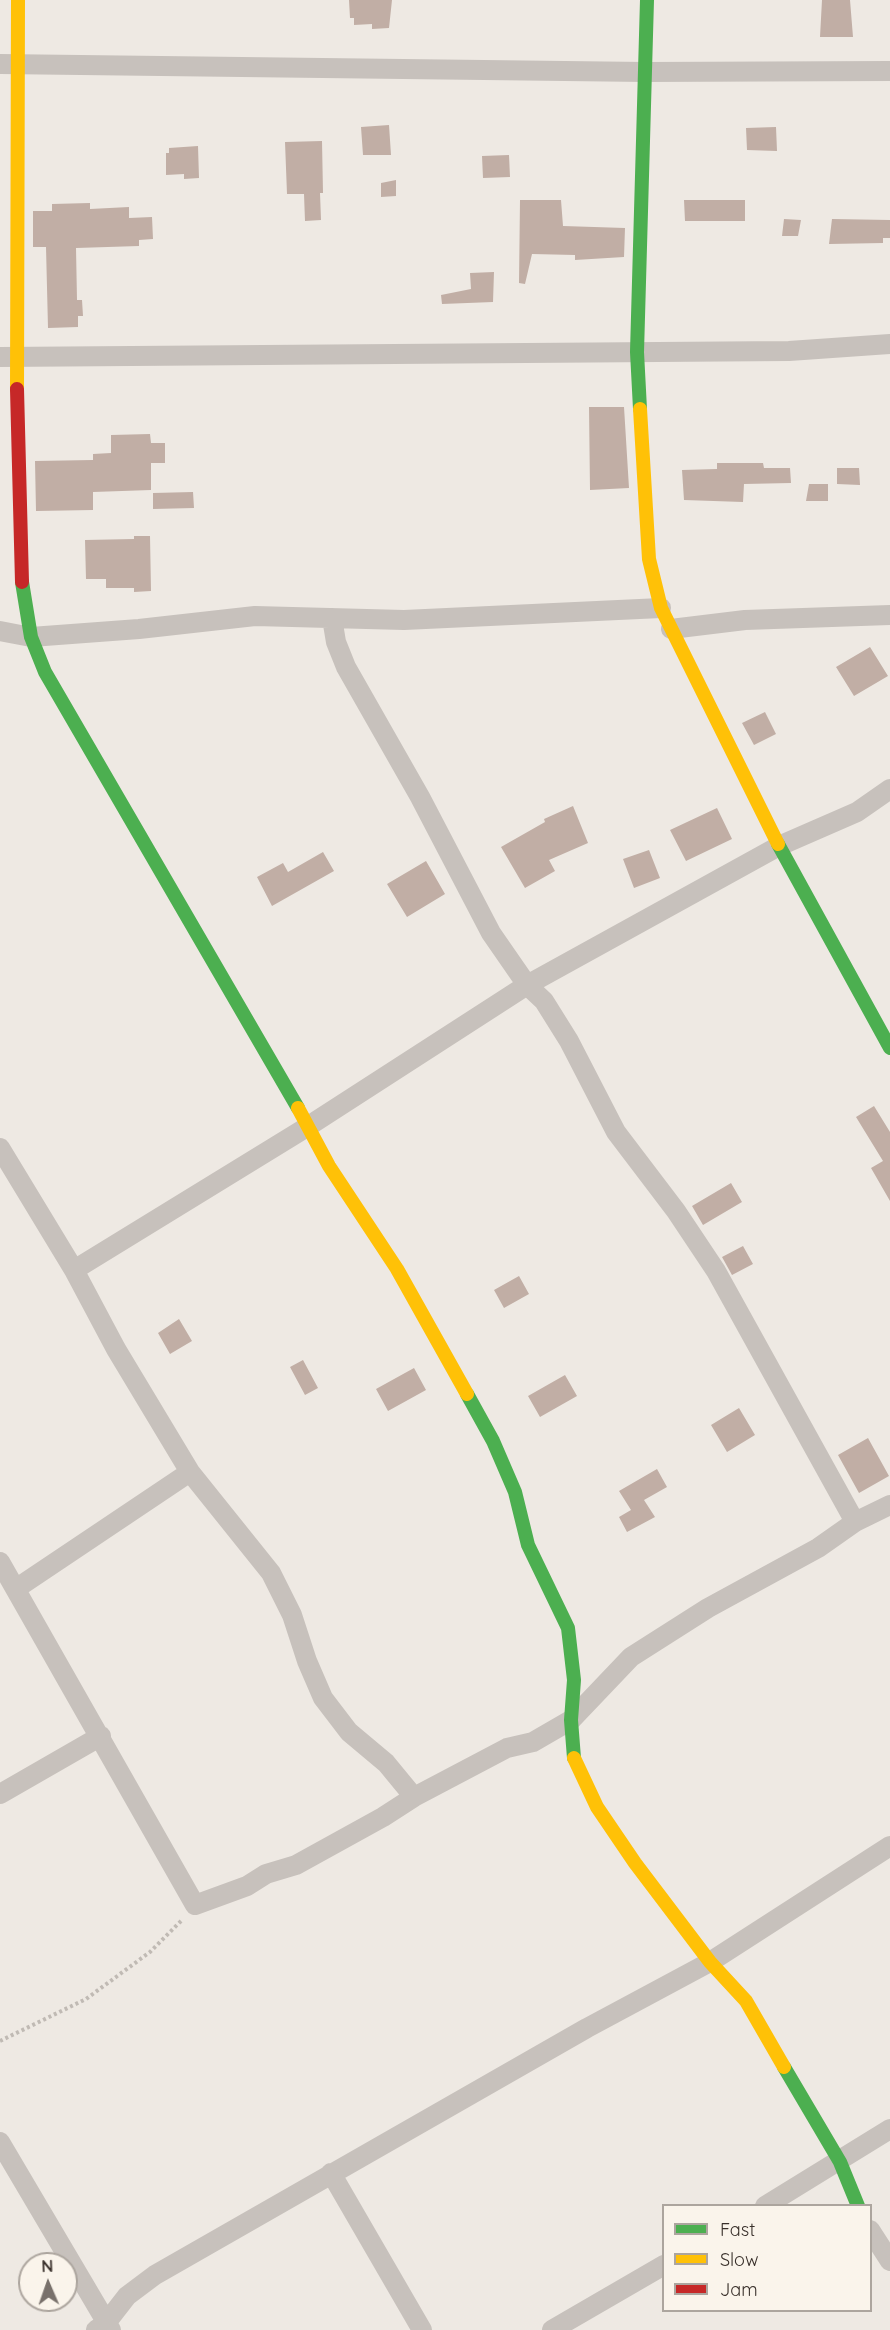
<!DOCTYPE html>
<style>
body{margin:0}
#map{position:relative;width:890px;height:2330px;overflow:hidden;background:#eee9e3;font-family:Quicksand,sans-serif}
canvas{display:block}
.legend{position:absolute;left:662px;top:2204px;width:210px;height:108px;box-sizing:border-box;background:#faf4eb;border:2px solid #aca59e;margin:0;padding:8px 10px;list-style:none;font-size:18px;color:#382f2a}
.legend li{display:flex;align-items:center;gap:12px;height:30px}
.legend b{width:30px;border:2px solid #aca59e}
.north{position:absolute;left:18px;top:2252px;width:60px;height:60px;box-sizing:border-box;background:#faf4eb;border:2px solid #aca59e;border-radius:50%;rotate:358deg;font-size:16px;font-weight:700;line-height:24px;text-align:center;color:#382f2a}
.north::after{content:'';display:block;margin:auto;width:21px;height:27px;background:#78706b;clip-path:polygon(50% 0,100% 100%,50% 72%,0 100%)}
</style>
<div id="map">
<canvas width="890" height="2330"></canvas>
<ul class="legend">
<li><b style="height:8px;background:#4caf50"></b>Fast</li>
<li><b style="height:8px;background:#ffc107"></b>Slow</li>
<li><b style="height:8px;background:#c62828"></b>Jam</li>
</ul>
<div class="north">N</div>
</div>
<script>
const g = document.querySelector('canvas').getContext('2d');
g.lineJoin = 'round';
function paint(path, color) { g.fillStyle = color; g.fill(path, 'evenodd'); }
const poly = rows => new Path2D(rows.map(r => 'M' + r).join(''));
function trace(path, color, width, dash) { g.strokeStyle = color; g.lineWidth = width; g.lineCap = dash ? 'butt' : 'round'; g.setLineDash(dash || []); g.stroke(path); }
paint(poly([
 [349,0,392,0,389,28,372,29,372,24,354,25,354,18,350,18],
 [822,0,850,0,853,37,820,37],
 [389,125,391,155,363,155,361,127],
 [776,127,777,151,747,150,746,128],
 [322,141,323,193,320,193,321,220,305,221,304,194,287,194,285,142],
 [198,146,199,178,184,179,184,174,166,175,166,153,169,153,169,148],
 [509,155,510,177,483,178,482,156],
 [396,180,396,196,381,197,381,183],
 [520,200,561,200,563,226,625,228,624,257,575,260,575,255,532,254,525,284,519,283],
 [684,200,745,200,745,221,685,221],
 [90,203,90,209,129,207,129,218,152,217,153,239,139,240,139,246,76,248,77,300,82,300,83,316,78,316,78,327,48,328,46,247,33,247,33,211,52,211,52,204],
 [784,219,801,220,798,236,782,236],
 [832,219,890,220,890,238,883,238,883,243,829,244],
 [494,272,493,302,442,304,441,295,471,289,470,273],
 [589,407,624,407,629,488,590,490],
 [150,434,151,443,165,443,165,463,151,463,151,490,93,492,93,510,36,511,35,461,93,460,93,454,111,453,111,435],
 [717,463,763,463,764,468,790,468,791,483,744,484,743,502,684,500,682,470,717,469],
 [837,468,859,468,860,485,837,484],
 [809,484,828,484,828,501,806,501],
 [193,492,194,508,153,509,153,493],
 [134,536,150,536,151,591,134,592,134,588,106,588,106,579,86,579,85,540,134,539],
 [870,647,888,676,854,696,836,667],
 [765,712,776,734,754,745,742,723],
 [573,806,588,843,549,860,555,871,525,888,501,847,545,822,544,819],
 [717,808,732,839,686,861,670,830],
 [649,850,660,878,634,888,623,859],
 [323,852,334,871,272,906,257,877,283,863,288,872],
 [426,861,445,894,407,917,387,884],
 [874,1106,890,1132,890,1201,871,1168,883,1161,856,1117],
 [731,1183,742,1202,703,1225,692,1206],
 [743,1246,753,1264,732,1275,722,1257],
 [519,1276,529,1294,504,1308,494,1290],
 [179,1319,192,1341,170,1354,158,1333],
 [303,1360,318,1388,305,1395,290,1367],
 [414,1368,426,1390,388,1411,376,1389],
 [565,1375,577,1396,540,1417,528,1396],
 [739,1408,755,1435,727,1452,711,1425],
 [868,1438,889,1476,859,1493,838,1455],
 [657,1469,667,1487,644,1500,655,1517,627,1532,619,1517,631,1510,619,1491]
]), '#c1aea5');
trace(poly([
 [0,2041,86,1999,150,1952,183,1919]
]), '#c0bab4', 4, [3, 3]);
trace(poly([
 [0,64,645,72,890,71],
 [0,357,789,351,890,344],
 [332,618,336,642,346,667,420,797,491,933,527,985,544,1001,569,1041,616,1132,676,1211,716,1271,855,1522],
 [671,629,745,620,890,615],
 [0,631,31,637,139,629,255,616,404,620,661,608],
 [0,1148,74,1270,116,1349,190,1472,271,1573,292,1615,307,1661,323,1698,349,1732,386,1763,414,1797],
 [74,1270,307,1127,527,985,779,846,857,812,890,789],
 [0,1562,195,1905,247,1886,266,1874,296,1865,383,1817,414,1797,507,1748,533,1742,571,1720,631,1657,708,1608,818,1548,855,1522,890,1505],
 [17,1588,190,1472],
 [0,1794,101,1736],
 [0,2142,111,2330],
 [331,2173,422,2330],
 [765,2206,890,2129],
 [870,2230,890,2261],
 [96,2330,106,2323,127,2296,155,2275,587,2028,710,1962,890,1846],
 [552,2330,664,2265]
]), '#c7c1bc', 20);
trace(poly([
 [640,409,637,352,647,0],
 [22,582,31,637,45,672,298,1108],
 [778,844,890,1048],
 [467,1394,493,1441,515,1492,528,1545,568,1628,574,1680,571,1720,574,1758],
 [784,2067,840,2162,858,2206]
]), '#4caf50', 14);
trace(poly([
 [17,389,18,0],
 [640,409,649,559,661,608,778,844],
 [298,1108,329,1166,397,1269,467,1394],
 [574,1758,597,1807,635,1863,710,1962,746,2001,784,2067]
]), '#ffc107', 14);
trace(poly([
 [17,389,22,582]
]), '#c62828', 14);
</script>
